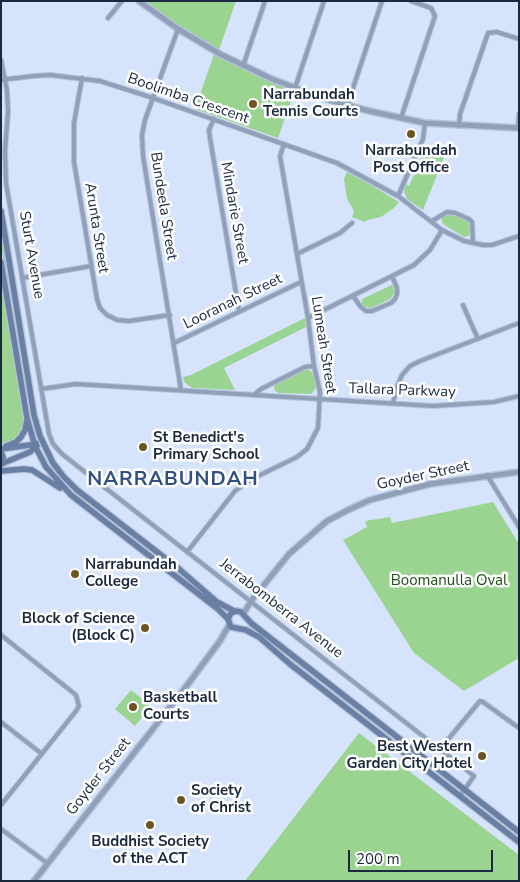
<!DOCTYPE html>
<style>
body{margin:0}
#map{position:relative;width:520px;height:882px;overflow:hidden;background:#d5e4fc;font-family:"Nunito Sans",sans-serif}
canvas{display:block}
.frame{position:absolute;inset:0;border:2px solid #1b293f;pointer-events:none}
.scale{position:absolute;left:348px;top:850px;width:145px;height:22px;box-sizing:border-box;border:2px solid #1b293f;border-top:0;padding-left:6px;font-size:15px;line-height:18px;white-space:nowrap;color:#1b293f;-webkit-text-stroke:4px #fff;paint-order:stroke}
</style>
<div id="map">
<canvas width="520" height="882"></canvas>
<div class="frame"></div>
<div class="scale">200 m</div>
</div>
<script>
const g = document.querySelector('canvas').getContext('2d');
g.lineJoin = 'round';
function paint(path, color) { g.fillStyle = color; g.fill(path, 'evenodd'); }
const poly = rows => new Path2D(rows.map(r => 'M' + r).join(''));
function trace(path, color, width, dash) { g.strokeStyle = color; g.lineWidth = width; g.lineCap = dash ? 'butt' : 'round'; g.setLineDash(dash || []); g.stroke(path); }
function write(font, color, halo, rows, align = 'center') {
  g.font = font + ' "Nunito Sans",sans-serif'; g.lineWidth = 5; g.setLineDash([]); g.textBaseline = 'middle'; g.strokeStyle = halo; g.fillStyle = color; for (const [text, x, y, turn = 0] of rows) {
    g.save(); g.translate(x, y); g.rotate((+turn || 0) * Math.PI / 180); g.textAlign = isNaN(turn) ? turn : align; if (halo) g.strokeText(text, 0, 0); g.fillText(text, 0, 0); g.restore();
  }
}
paint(poly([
 [146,1,236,1,219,50,175,23],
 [214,54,249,72,294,92,278,138,195,109],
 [426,147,445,155,423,210,407,199,404,191,406,184,409,186],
 [347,172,369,184,399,202,394,208,381,217,368,220,365,222,352,217,354,211,347,199,344,179],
 [448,214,452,214,468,221,471,226,471,232,468,236,464,237,443,224,441,218],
 [1,225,28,387,29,401,27,401,1,245],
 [392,285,395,292,390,299,371,308,366,307,362,304,362,299],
 [1,292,3,292,24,423,17,438,1,444],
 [305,318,306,327,224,368,235,390,192,388,184,382,183,377,191,375],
 [307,369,311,371,314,376,316,388,311,394,279,393,275,391,274,386,276,383],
 [493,502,519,544,519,658,464,691,414,653,343,540,367,527,365,521,390,517,392,523],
 [131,690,151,706,135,726,115,709],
 [359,733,519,855,519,881,245,881]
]), '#9bd391');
const minor = poly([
 [108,18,122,1],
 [178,29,145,120,142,135,143,156,181,390],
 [1,60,7,90,8,112,5,151,6,183,49,434,53,444,62,454,474,776,460,796],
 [243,66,265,1],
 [82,78,74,123,74,162,97,299,100,308,107,315,117,320,129,321,170,315],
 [1,80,33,76,50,75,100,81,153,98,337,163,398,196,442,230,464,241,483,245,492,245,519,236],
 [295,88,324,1],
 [347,106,382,1],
 [401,118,435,16,431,8,411,1],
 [214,119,209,130,210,138,239,311],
 [459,126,460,114,488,33,497,32,519,39],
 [518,128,519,114],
 [398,196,423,139,425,123],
 [432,221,447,212,455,213,469,219,472,222,473,243],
 [297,254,340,233,352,223],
 [22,278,91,266],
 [353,296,361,307,366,311,372,311,391,303,395,299,397,294,397,288,392,276],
 [463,305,478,339],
 [308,318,414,265,430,250,442,230],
 [174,343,301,282],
 [41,389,76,384,433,406,494,402,519,396],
 [254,395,261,389,305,367,314,366],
 [393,403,398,384,402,375,410,366,420,361,519,323],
 [487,475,519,527],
 [187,552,235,491,250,480,297,457,307,449,318,428,320,392,314,366,308,318,280,156,284,144],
 [1,635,76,695,79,706,76,711,1,805],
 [1,722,42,754],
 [440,749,480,701,483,702,519,728],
 [1,829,47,863]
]);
const tertiary = poly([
 [139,1,178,29,220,54,272,79,319,97,365,110,425,123,519,128],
 [244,613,251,601,289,554,327,521,348,510,370,500,430,484,519,472],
 [34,881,188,684,220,641,229,625]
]);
const secondary = poly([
 [1,211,34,415,40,436,53,463,63,476,77,490,179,569,217,602,234,611],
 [1,262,27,418,35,446,46,467,71,495,218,609,228,619],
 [6,446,16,442,21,437,25,430,27,420],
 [1,449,30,445,37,446],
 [1,452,3,457,2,464],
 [1,464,30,452,34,448,36,443],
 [1,471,24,469,32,470,60,488],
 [519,832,265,634,251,623,241,612,236,611,231,613,228,619,231,627,246,630,259,637,290,664,519,842]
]);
trace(minor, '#b4c2da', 6);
trace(tertiary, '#b4c2da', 8);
trace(secondary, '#b4c2da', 8);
trace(minor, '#90a0b9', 4);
trace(tertiary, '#90a0b9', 5);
trace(secondary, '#697fa4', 5.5);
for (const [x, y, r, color] of [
 [253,104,5,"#6d5425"],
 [411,134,5,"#6d5425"],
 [143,447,5,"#6d5425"],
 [75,574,5,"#6d5425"],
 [145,628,5,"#6d5425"],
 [133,707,5,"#6d5425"],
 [482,756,5,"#6d5425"],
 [181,800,5,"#6d5425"],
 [150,825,5,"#6d5425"]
]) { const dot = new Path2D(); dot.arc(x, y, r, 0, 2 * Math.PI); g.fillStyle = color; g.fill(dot); trace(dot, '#fff', 2); }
write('bold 15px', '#1b293f', '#fff', [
 ["Narrabundah",263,95],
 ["Tennis Courts",263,112],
 ["Narrabundah",411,151,"center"],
 ["Post Office",411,168,"center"],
 ["St Benedict's",153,438],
 ["Primary School",153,455],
 ["Narrabundah",85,565],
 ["College",85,582],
 ["Block of Science",135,619,"right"],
 ["(Block C)",135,636,"right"],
 ["Basketball",143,698],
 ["Courts",143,715],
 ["Best Western",472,747,"right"],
 ["Garden City Hotel",472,764,"right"],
 ["Society",191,791],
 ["of Christ",191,808],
 ["Buddhist Society",150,842,"center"],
 ["of the ACT",150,859,"center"]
], 'left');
write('15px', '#1b293f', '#fff', [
 ["Boolimba Crescent",188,99,19],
 ["Bundeela Street",163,206,81],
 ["Mindarie Street",234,213,80],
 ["Arunta Street",96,228,81],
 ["Sturt Avenue",31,255,80],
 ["Looranah Street",233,302,-26],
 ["Lumeah Street",323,345,81],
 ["Tallara Parkway",402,391,2],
 ["Goyder Street",423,476,-12],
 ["Jerrabomberra Avenue",281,609,38],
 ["Goyder Street",99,777,-52]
]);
write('15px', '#1f5015', '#fff', [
 ["Boomanulla Oval",449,581]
]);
g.letterSpacing = '1px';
write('bold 20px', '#324f82', '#fff', [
 ["NARRABUNDAH",173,480]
]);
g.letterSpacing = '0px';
</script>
